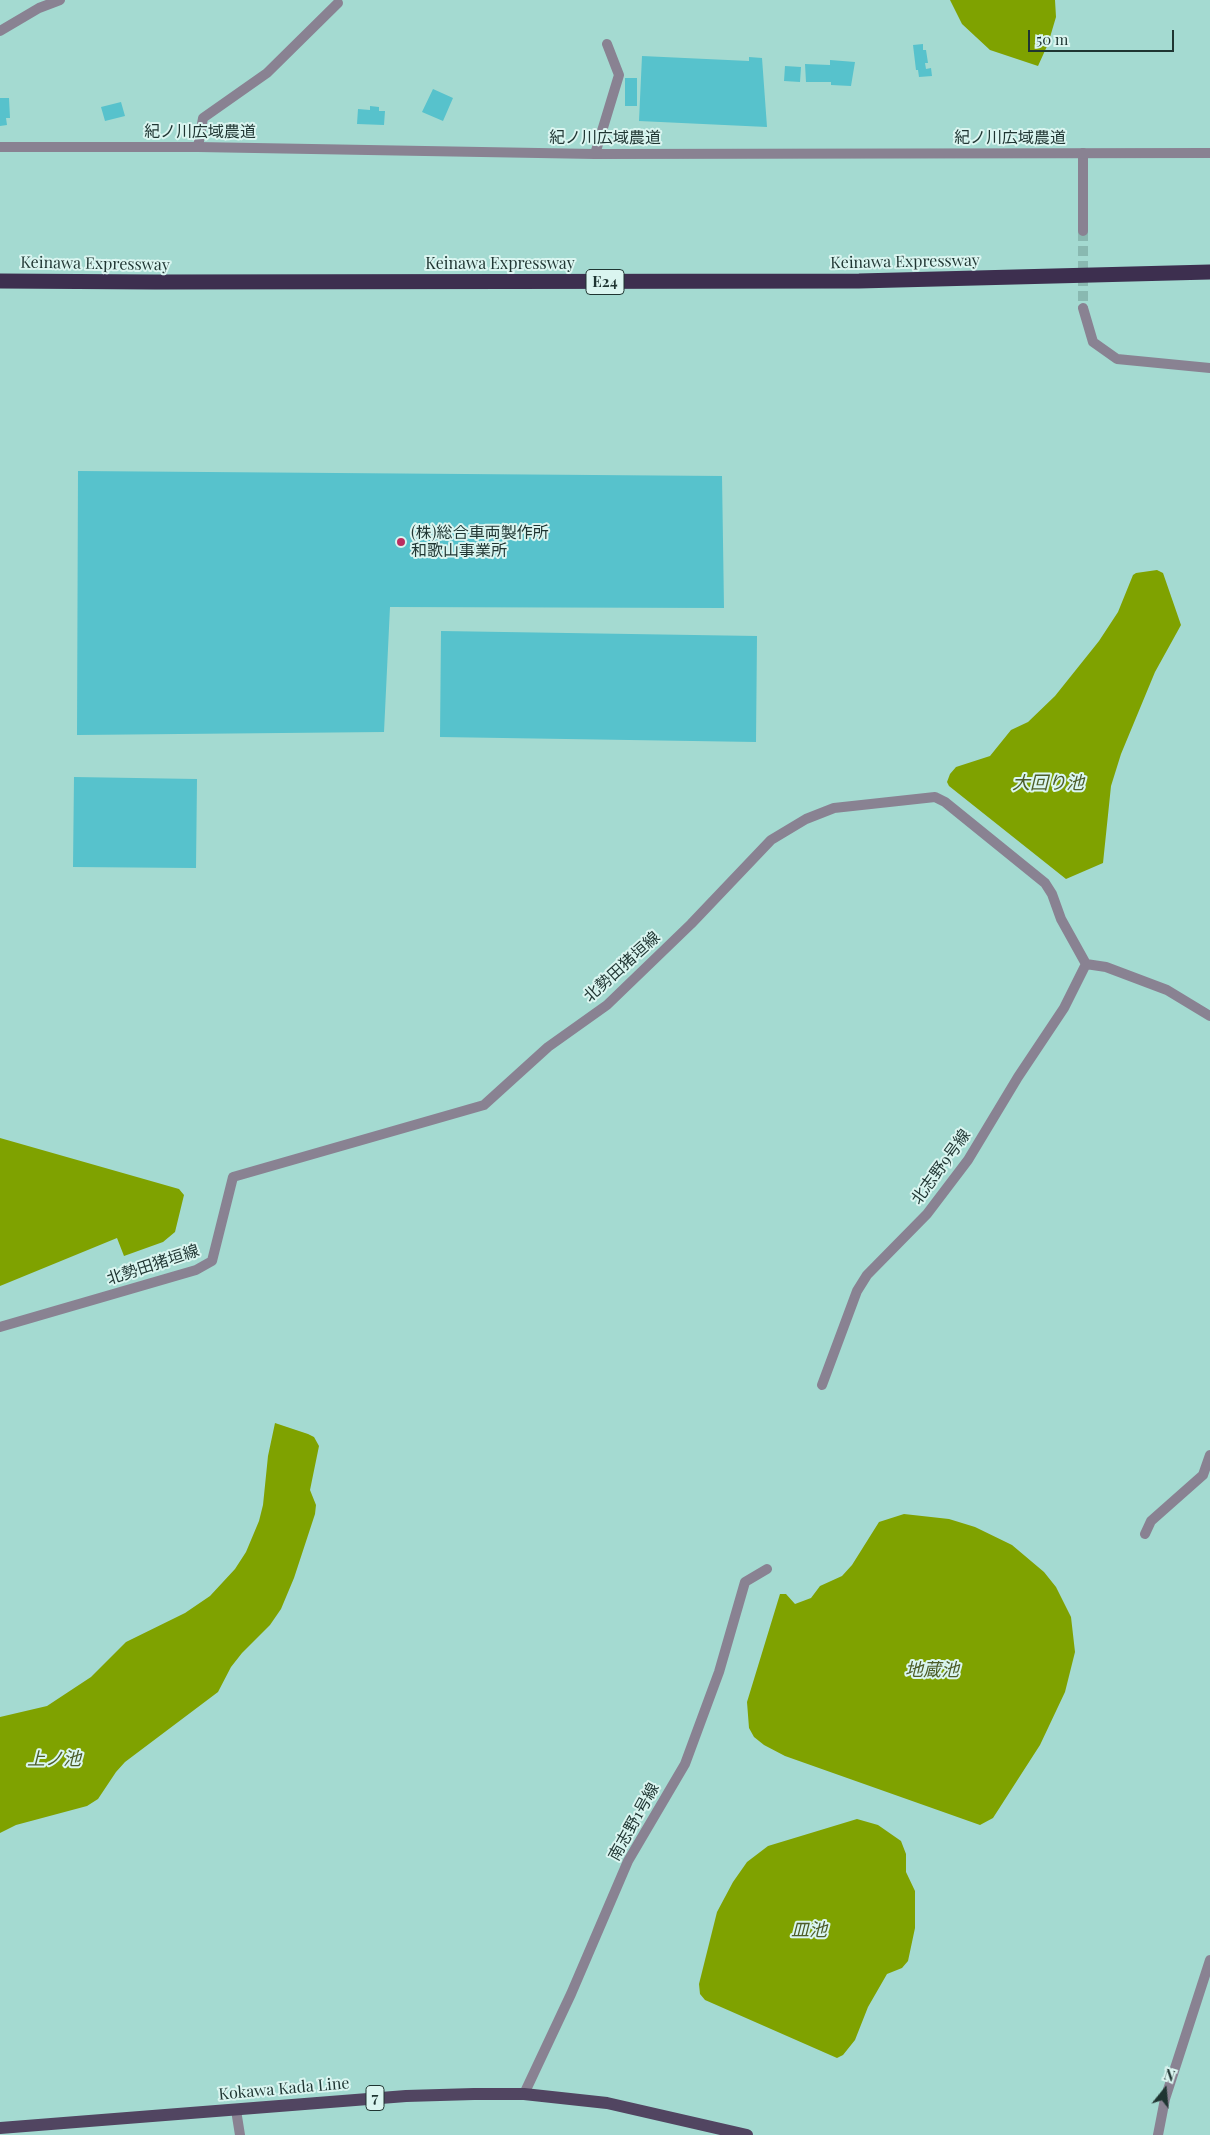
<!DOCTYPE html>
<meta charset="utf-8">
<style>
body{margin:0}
#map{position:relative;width:1210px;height:2135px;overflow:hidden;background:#a4dad1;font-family:"Playfair Display",serif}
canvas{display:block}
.north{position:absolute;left:1140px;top:2065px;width:50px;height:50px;-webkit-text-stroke:4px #daf5f0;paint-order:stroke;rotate:17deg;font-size:14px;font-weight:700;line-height:20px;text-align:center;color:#1f3532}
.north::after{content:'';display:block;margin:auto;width:18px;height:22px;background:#1f3532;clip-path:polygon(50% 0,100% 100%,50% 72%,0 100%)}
.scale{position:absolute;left:1028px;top:30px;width:146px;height:22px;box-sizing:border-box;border:2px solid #1f3532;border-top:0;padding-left:6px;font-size:15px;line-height:18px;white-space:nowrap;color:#1f3532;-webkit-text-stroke:4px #daf5f0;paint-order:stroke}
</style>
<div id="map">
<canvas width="1210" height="2135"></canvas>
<div class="north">N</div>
<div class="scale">50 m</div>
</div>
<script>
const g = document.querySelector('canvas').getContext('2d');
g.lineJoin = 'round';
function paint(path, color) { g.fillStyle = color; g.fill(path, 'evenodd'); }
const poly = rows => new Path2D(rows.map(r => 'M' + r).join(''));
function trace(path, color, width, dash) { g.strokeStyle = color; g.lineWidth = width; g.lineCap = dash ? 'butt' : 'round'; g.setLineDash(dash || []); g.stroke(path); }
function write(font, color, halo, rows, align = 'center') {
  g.font = font + ' "Playfair Display","Noto Sans JP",serif'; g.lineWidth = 4; g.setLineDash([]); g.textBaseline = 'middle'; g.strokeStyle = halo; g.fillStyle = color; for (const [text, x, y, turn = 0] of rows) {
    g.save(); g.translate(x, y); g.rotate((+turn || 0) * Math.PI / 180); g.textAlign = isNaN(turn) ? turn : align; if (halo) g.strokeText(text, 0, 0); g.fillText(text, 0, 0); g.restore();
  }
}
paint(poly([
 [950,0,1055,0,1056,17,1048,44,1038,66,990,50,962,24],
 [1157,570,1163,573,1181,625,1155,672,1121,754,1111,786,1103,863,1066,879,949,786,947,782,950,774,956,767,990,756,1011,730,1028,722,1055,696,1099,641,1118,612,1133,575,1136,573],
 [0,1138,179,1189,184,1195,175,1232,163,1242,124,1256,117,1238,0,1286],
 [275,1423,308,1434,314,1437,319,1446,310,1490,316,1505,315,1514,294,1578,281,1609,270,1625,242,1653,231,1667,218,1692,125,1762,116,1772,98,1799,87,1806,16,1825,0,1833,0,1717,47,1706,91,1677,126,1642,185,1613,210,1596,235,1569,246,1552,259,1521,263,1505,268,1456],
 [904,1514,949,1519,975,1527,1012,1545,1044,1572,1056,1587,1071,1617,1075,1652,1065,1692,1040,1745,993,1818,980,1825,785,1756,764,1745,754,1737,749,1728,747,1702,780,1594,786,1594,795,1604,811,1598,820,1586,842,1576,852,1565,879,1522],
 [857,1819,878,1825,901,1841,906,1854,906,1872,915,1891,915,1928,908,1961,902,1968,887,1974,868,2007,855,2040,843,2055,837,2058,705,2000,700,1994,699,1984,717,1912,733,1882,747,1862,768,1846]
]), '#7fa200');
paint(poly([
 [923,44,923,50,926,50,928,63,925,63,926,69,931,68,932,76,919,77,918,70,916,70,913,45],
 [642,56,749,61,749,57,762,58,767,127,639,121],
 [830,60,855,62,851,86,831,85,831,82,806,82,805,64,830,65],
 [785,66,801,67,800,82,784,81],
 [625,78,637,78,637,106,625,106],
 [433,89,453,98,443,121,422,112],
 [0,98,9,98,10,118,6,118,7,125,0,126],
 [121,102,125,116,105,121,101,107],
 [370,106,379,107,379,111,385,111,384,125,357,124,358,109,370,110],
 [78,471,722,476,724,608,390,607,384,732,77,735],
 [441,631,757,636,756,742,440,737],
 [74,777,197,779,196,868,73,867]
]), '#57c2cc');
trace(poly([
 [1083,231,1083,308]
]), '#89b9b1', 10, [10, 5]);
trace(poly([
 [0,31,39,8,60,0],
 [198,147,203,118,267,73,338,3],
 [1083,153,1083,231],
 [595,154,619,75,607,44],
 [1083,308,1093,342,1117,359,1210,368],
 [0,1327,196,1270,212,1261,233,1177,484,1105,548,1047,607,1005,691,924,771,840,806,819,834,808,935,797,945,802,1045,883,1052,894,1061,919,1086,964,1106,967,1167,990,1210,1016],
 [822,1385,857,1291,867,1275,927,1214,968,1160,1018,1077,1064,1008,1086,964],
 [1145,1534,1151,1521,1203,1475,1210,1455],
 [524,2094,571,1994,628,1861,685,1764,719,1672,745,1582,767,1569],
 [236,2110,240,2135],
 [1158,2135,1165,2099,1210,1960]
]), '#898292', 10);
trace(poly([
 [0,147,198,147,595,154,1210,153]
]), '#898292', 10);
trace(poly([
 [0,2128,406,2096,474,2094,524,2094,607,2103,747,2135]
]), '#514561', 12);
trace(poly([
 [0,281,155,282,859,281,1210,272]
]), '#3d2f4f', 15);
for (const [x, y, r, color] of [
 [401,542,5,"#bb2e61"]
]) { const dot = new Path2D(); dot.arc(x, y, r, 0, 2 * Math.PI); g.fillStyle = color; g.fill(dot); trace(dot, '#daf5f0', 2); }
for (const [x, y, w] of [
 [605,282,38],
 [375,2098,18]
]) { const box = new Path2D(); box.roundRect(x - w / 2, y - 12.5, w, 25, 4); g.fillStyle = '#daf5f0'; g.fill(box); trace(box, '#1f3532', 1); }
write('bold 15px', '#1f3532', null, [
 ["E24",605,282],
 ["7",375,2098]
]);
write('16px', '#1f3532', '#daf5f0', [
 ["紀ノ川広域農道",200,132],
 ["紀ノ川広域農道",605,138],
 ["紀ノ川広域農道",1010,138],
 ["Keinawa Expressway",905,262,-1],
 ["Keinawa Expressway",95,264,1],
 ["Keinawa Expressway",500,264],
 ["北勢田猪垣線",622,967,-42],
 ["北志野9号線",941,1167,-54],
 ["北勢田猪垣線",153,1265,-18],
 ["南志野1号線",634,1822,-61],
 ["Kokawa Kada Line",284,2089,-5]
]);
write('16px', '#1f3532', '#daf5f0', [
 ["(株)総合車両製作所",411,533],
 ["和歌山事業所",411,551]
], 'left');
write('italic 18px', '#4d5d29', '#daf5f0', [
 ["大回り池",1048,783],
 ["地蔵池",932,1670],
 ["上ノ池",54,1759],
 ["皿池",809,1930]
]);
</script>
